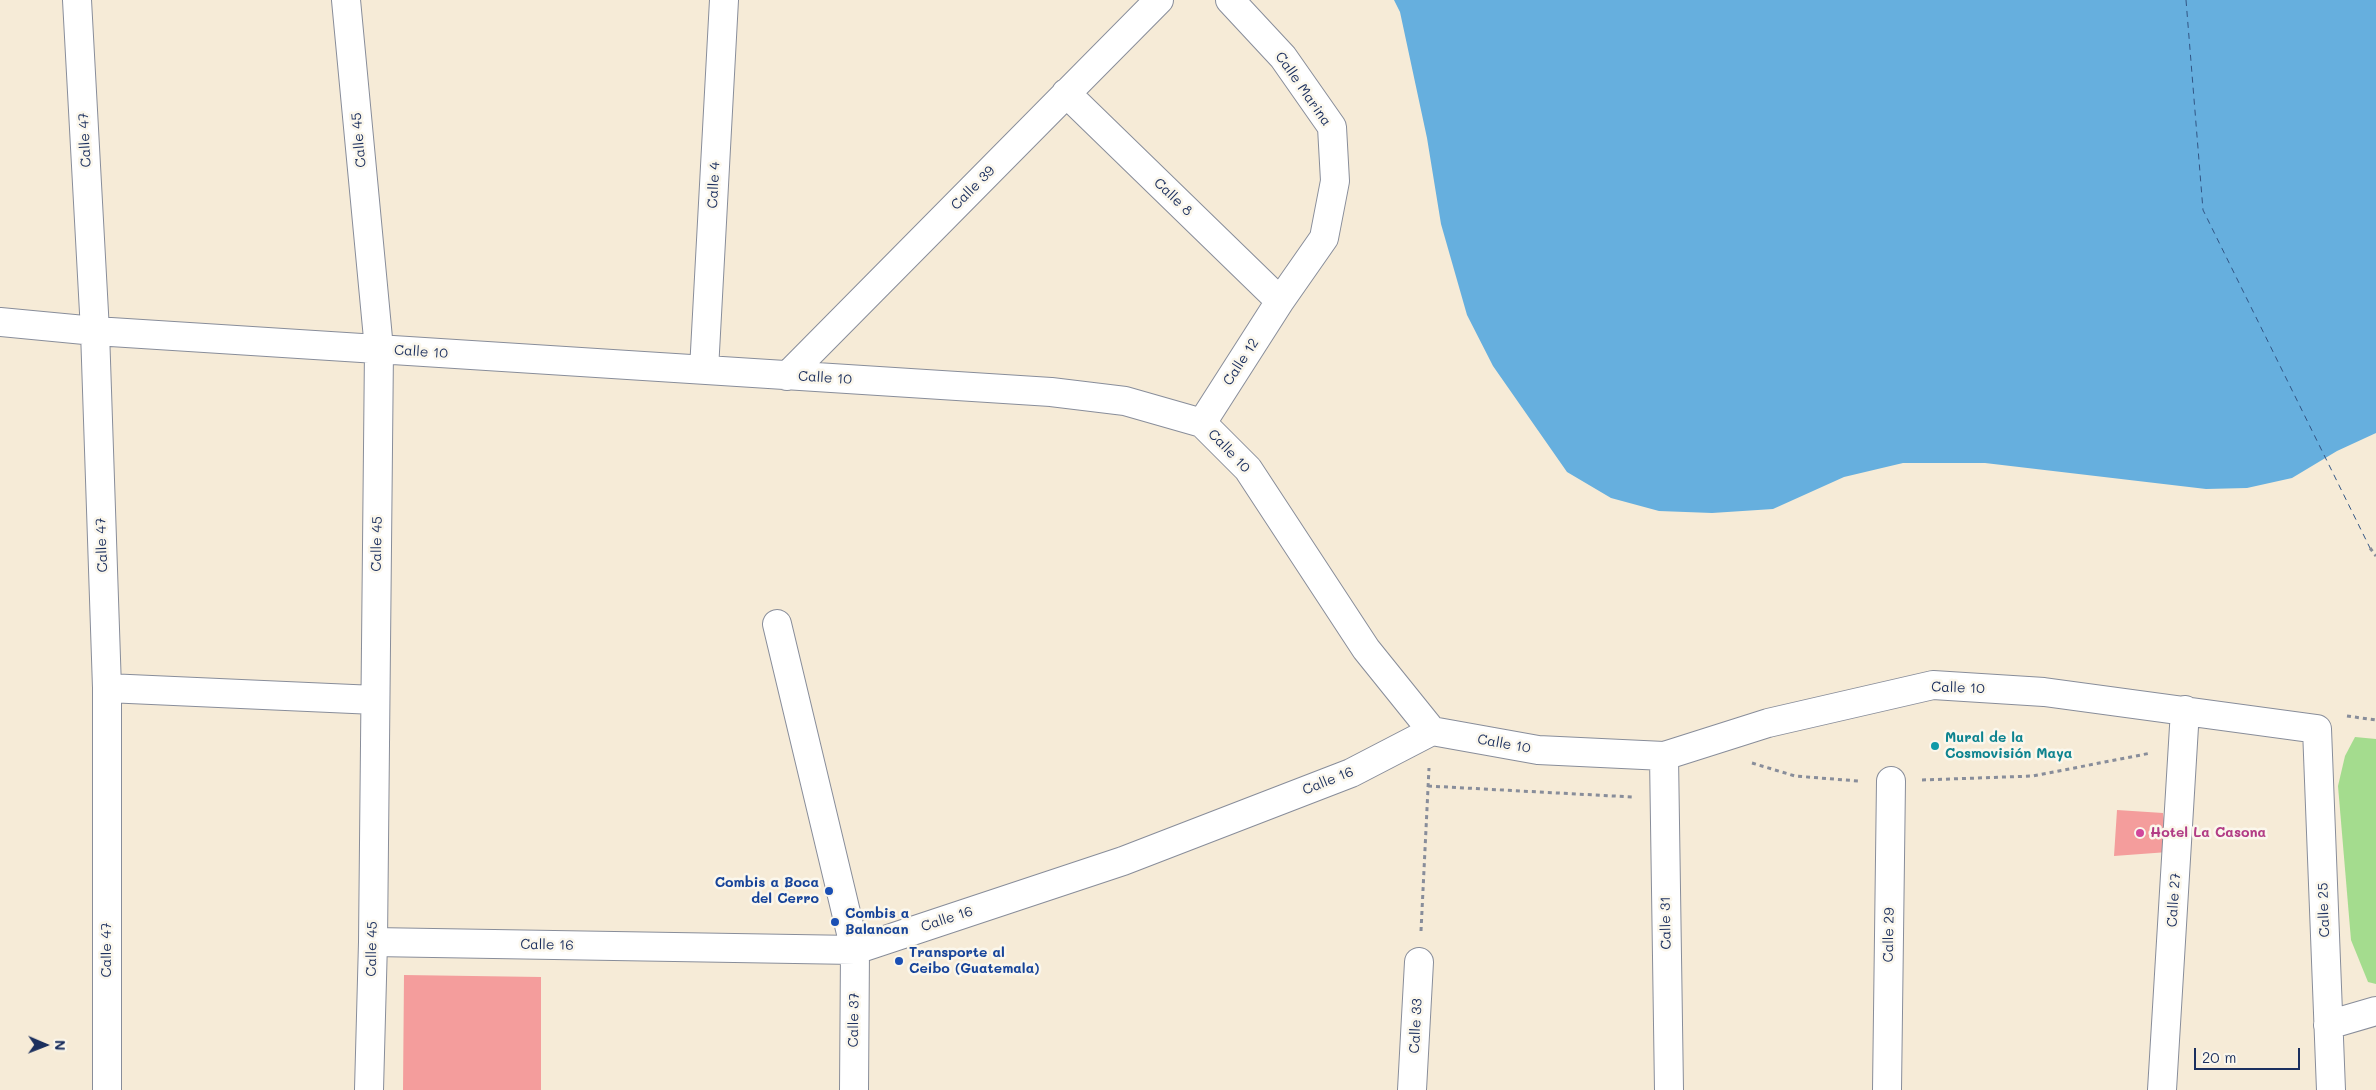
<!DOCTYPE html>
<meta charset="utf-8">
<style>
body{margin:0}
#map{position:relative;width:2376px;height:1090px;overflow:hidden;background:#f6ebd7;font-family:Mali,sans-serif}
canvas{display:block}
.north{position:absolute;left:20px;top:1020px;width:50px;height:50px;-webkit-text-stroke:4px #fbf7ec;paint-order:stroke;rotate:91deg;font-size:14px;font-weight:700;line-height:20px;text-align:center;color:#1b2f5e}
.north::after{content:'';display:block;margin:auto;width:18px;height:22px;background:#1b2f5e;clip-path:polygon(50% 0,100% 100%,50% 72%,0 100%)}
.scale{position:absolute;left:2194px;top:1048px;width:106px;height:22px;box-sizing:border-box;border:2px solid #1b2f5e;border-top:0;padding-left:6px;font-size:15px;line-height:18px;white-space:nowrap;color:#1b2f5e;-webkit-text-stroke:4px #fbf7ec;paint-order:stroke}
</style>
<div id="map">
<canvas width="2376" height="1090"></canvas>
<div class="north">N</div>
<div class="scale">20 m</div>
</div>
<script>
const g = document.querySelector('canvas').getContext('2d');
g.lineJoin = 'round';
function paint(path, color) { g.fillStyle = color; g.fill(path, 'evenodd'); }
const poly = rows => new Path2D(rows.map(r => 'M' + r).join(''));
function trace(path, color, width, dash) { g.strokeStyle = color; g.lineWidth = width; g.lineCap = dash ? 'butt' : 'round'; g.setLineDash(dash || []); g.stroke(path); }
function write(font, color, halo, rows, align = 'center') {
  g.font = font + ' Mali,sans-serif'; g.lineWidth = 5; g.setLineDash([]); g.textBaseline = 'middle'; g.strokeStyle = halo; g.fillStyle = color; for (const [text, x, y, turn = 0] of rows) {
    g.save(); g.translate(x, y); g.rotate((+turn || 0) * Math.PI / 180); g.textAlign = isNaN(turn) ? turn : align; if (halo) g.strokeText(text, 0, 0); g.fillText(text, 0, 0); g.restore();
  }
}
paint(poly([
 [2355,737,2376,739,2376,984,2368,982,2351,940,2338,786,2345,756]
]), '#a4dc8e');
paint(poly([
 [1394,0,2376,0,2376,433,2337,451,2292,478,2247,488,2206,489,1985,463,1903,463,1844,477,1773,509,1712,513,1659,511,1611,498,1567,472,1493,366,1467,315,1441,224,1427,138,1400,12]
]), '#66afde');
trace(poly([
 [2186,0,2203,210,2370,548]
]), '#325584', 1, [6, 5]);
paint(poly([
 [2117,810,2163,813,2168,852,2114,856],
 [404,975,541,977,541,1090,403,1090]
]), '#f49d9c');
const minor = poly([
 [77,0,95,331,107,688,107,1090],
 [346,0,379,349,373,942,369,1090],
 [1066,93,1280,301],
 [0,322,95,331,1051,392,1125,401,1202,423,1248,469,1366,649,1432,731,1538,750,1664,756,1768,723,1933,685,2044,692,2317,729,2331,1090],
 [704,370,724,0],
 [787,376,1159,0],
 [1202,423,1280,301,1324,238,1335,181,1332,127,1283,57,1230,0],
 [777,624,855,950,854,1090],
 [107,688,375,700],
 [1664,756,1669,1090],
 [373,942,855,950,1123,861,1351,773,1432,731],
 [2328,1025,2376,1011],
 [1412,1090,1419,962],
 [1887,1090,1891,781],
 [2162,1090,2185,710]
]);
trace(minor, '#888d9a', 30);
trace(poly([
 [2370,548,2376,556],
 [2347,716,2376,720],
 [1752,763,1795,776,1858,781],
 [1922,780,2033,776,2151,753],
 [1428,786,1632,797],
 [1421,931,1429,768]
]), '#888d9a', 3, [4, 4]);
trace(minor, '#fff', 28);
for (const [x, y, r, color] of [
 [1935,746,5,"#0f9aa8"],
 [2140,833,5,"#d1479c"],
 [829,891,5,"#1a4fb4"],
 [835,922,5,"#1a4fb4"],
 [899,961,5,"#1a4fb4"]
]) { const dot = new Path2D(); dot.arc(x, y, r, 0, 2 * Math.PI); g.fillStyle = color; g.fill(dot); trace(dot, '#fbf7ec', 2); }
write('14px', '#1b2f5e', '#fbf7ec', [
 ["Calle Marina",1303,89,55],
 ["Calle 47",85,140,-93],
 ["Calle 45",359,140,-95],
 ["Calle 4",714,185,-87],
 ["Calle 39",973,188,-45],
 ["Calle 8",1173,197,44],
 ["Calle 10",421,352,4],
 ["Calle 12",1241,362,-57],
 ["Calle 10",825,378,4],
 ["Calle 10",1229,451,46],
 ["Calle 45",377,544,-89],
 ["Calle 47",102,545,-92],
 ["Calle 10",1958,688,2],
 ["Calle 10",1504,744,10],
 ["Calle 16",1328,781,-22],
 ["Calle 27",2174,900,-86],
 ["Calle 25",2324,910,-92],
 ["Calle 16",947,919,-18],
 ["Calle 31",1666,923,-91],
 ["Calle 29",1889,935,-89],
 ["Calle 16",547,945,1],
 ["Calle 45",372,949,-89],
 ["Calle 47",107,950,-90],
 ["Calle 37",854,1020,-89],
 ["Calle 33",1416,1026,-87]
]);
write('bold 14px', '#0d838f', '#fbf7ec', [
 ["Mural de la",1945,738],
 ["Cosmovisión Maya",1945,754]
], 'left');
write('bold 14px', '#b23c85', '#fbf7ec', [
 ["Hotel La Casona",2150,833]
], 'left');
write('bold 14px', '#164399', '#fbf7ec', [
 ["Combis a Boca",819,883,"right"],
 ["del Cerro",819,899,"right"],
 ["Combis a",845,914],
 ["Balancan",845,930],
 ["Transporte al",909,953],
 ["Ceibo (Guatemala)",909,969]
], 'left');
</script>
